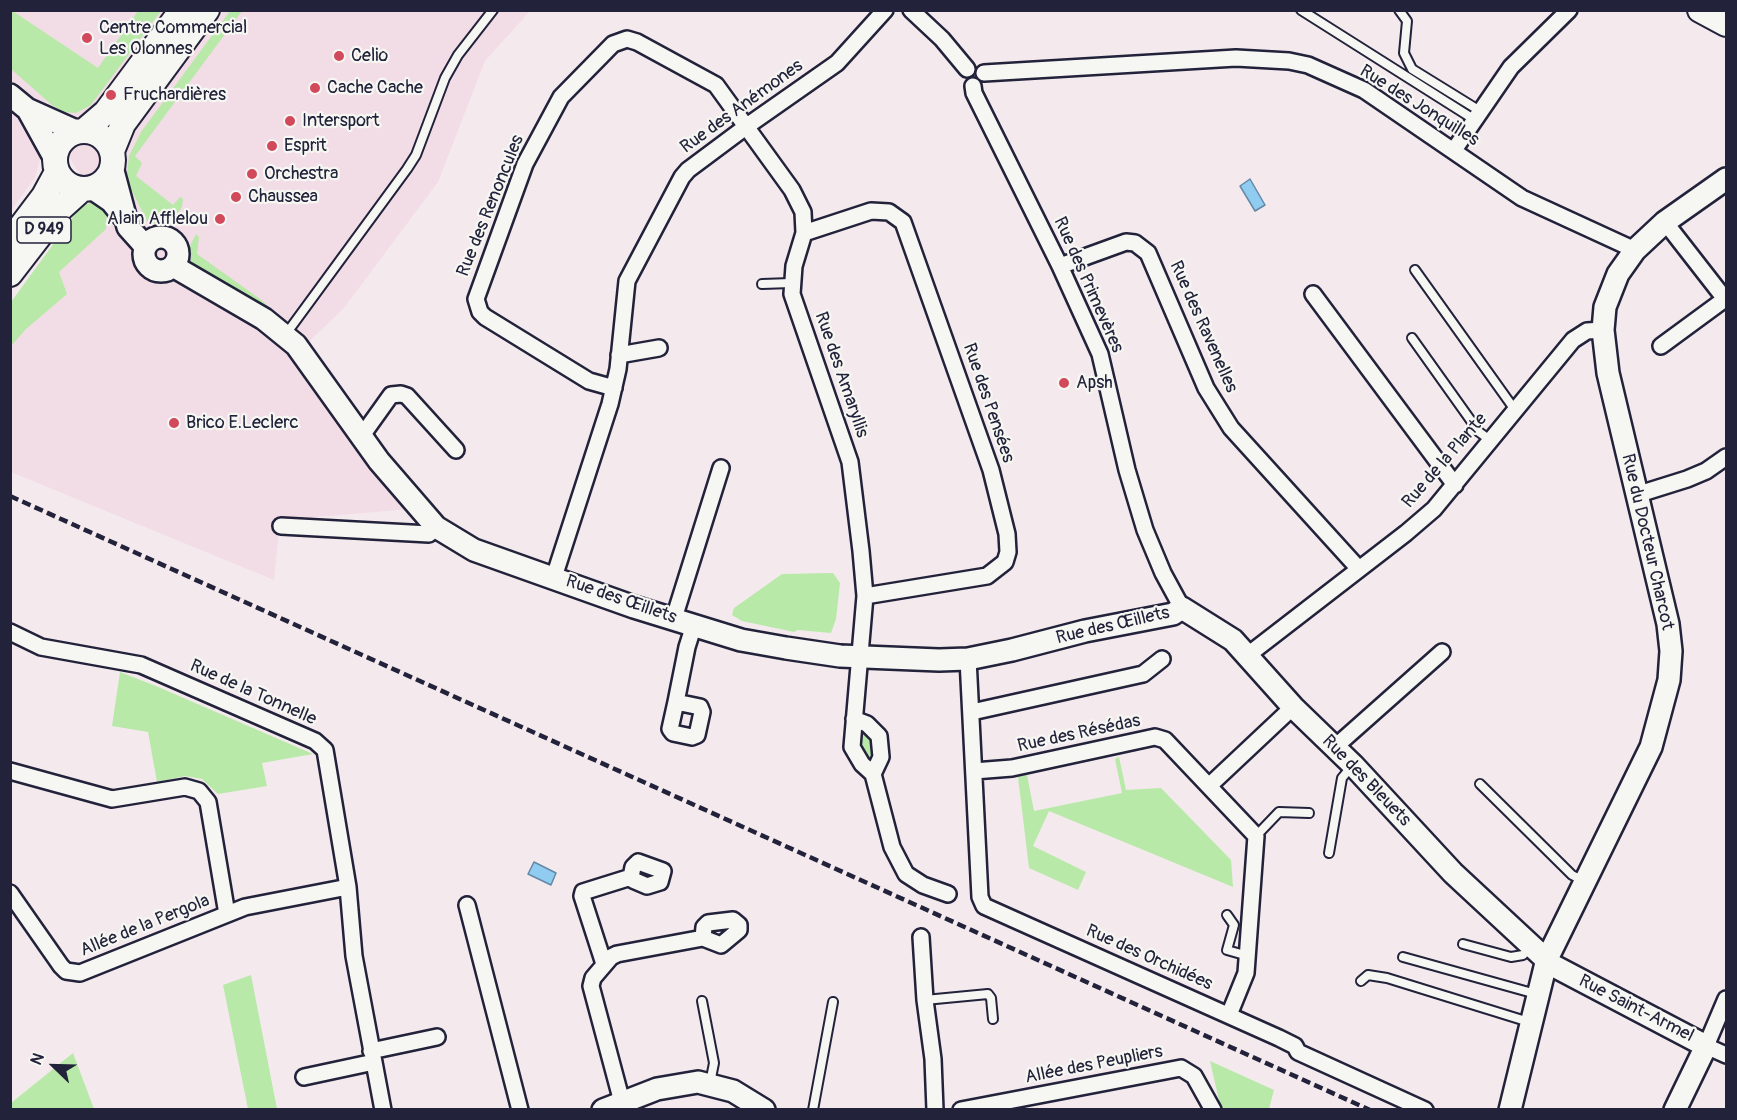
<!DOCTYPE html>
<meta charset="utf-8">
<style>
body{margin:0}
#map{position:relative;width:1737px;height:1120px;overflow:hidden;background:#f4eaed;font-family:Pangolin,sans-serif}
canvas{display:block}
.frame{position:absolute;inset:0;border:12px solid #22223b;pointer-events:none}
.north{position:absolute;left:24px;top:1036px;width:60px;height:60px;-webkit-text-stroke:4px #f6f6f2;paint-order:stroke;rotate:293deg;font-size:16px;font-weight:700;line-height:24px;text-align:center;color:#22223b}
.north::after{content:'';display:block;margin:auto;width:21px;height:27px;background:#22223b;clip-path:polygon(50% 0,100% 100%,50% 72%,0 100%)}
</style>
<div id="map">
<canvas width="1737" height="1120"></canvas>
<div class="frame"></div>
<div class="north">N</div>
</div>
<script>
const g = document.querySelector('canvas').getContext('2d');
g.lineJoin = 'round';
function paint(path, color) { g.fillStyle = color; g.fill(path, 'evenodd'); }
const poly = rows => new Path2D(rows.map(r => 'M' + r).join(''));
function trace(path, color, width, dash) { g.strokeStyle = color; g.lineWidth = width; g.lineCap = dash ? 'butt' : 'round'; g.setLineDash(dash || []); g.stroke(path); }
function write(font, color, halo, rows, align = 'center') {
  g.font = font + ' Pangolin,sans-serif'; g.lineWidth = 4.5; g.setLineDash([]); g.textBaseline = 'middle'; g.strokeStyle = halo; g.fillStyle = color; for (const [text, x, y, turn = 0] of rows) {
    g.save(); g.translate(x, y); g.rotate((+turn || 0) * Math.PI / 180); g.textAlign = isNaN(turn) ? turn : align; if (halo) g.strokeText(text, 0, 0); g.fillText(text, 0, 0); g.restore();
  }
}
paint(poly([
 [11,11,530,11,485,61,438,182,344,308,295,355,410,509,280,520,274,580,11,472,10,303,93,195,49,125,35,178,11,210]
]), '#f2dce6');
paint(poly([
 [11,10,98,68,138,11,161,11,91,105,76,113,64,112,52,105,11,69],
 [230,11,242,11,135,156,142,163,136,176,173,205,180,197,183,199,182,207,175,217,149,225,131,189,127,173,129,156,141,132],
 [96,201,107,207,106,229,59,272,67,294,26,329,11,346,11,302,81,206],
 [196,234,199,237,197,254,260,299,278,315,276,317,191,265,189,248],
 [833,573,840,583,836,619,831,633,798,630,794,632,742,621,732,615,734,608,782,574],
 [120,672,156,686,313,754,262,763,267,786,218,794,202,779,185,776,157,782,148,732,112,726],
 [862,730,873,735,874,755,870,759,866,758,860,746,857,735],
 [1119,757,1126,790,1161,788,1231,860,1233,887,1049,811,1033,846,1086,872,1078,890,1029,868,1018,777,1027,775,1034,811,1122,793,1115,759],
 [251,975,277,1109,248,1109,223,985],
 [73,1053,94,1109,11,1109,11,1103],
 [1210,1061,1274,1090,1269,1109,1221,1109]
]), '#b8e9a8');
const water = poly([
 [1250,179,1265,205,1255,211,1240,186,1250,179],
 [534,862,556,873,551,885,528,874,534,862]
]);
paint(water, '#90ccf0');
trace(water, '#6488a8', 1.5);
const lane = poly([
 [1301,10,1475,120],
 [1399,10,1407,21,1404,53,1412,69,1480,111],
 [1415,270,1515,410],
 [762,284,791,283],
 [286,334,407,169,416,155,445,78,458,55,493,10],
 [1412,338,1479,432,1490,440],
 [1480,784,1572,875,1584,881],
 [1256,836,1279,812,1309,813],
 [1329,853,1342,778,1352,766],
 [1227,915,1234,925,1227,950,1248,956],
 [1463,944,1511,957,1523,955,1530,948],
 [1403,957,1536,994],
 [1361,981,1368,975,1387,978,1529,1022],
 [925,1000,988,994,991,998,993,1019],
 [702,1001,714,1063,710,1083],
 [813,1110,833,1002]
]);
const street = poly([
 [911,10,942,39,967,69],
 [984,73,1236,58,1289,61,1308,65,1364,90,1522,198,1635,250],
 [973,86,974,93,1060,266,1100,354,1127,470,1145,530,1163,573,1182,608],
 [1454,150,1511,67,1569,10],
 [804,233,871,211,889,212,903,222,991,470,1007,534,1008,552,1005,562,987,576,865,596],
 [1060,266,1126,242,1135,243,1148,253,1206,388,1231,428,1359,569],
 [1313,294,1455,485],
 [1661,346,1725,299,1665,222],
 [619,355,659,348],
 [614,388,589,381,485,317,480,312,476,299,525,164,561,97,613,44,627,39,637,42,716,85,792,190,803,212,804,233,794,266,792,294,850,462,861,551,865,596,852,747,862,764,873,774,892,847,906,874,923,885,948,894],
 [361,437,391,395,401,394,407,396,456,450],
 [1636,495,1687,479,1706,471,1726,457],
 [281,526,429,534,436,527],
 [554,577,610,404,618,369,627,281,682,177,688,170,747,126,837,63,885,10],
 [674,618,721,468],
 [10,632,41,647,141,665,315,741,325,750,348,887,354,956,383,1110],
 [1248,655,1406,533,1434,509,1573,340,1587,331,1603,330],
 [968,659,980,897,984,906,1279,1038,1295,1046,1298,1052,1425,1110],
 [676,702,700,707,702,712,697,735,692,737,673,733,670,729,676,702,687,647,694,625],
 [972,712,1143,674,1162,659],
 [854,719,867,724,879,736,881,757,873,774],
 [1335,747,1442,652],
 [10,771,112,799,185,787,199,791,208,802,227,914],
 [974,771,1012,768,1155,737,1165,740,1256,836,1246,973,1229,1015],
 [1210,785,1293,707],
 [638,862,663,871,660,882,647,886,633,880,631,877,633,867,638,862],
 [10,893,61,966,66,971,80,973,245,907,348,887],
 [467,905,520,1110],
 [921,937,925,1000,933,1059,935,1110],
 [604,964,582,896,583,892,631,877],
 [1726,999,1706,1046,1726,1055],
 [371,1051,437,1037],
 [304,1077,374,1062],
 [622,1102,591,986,593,978,611,957,617,954,703,938,721,945,739,930,739,925,733,920,708,923,704,927,703,938],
 [961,1110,1181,1068,1194,1076,1213,1110]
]);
const secondary = poly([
 [10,95,27,109,76,131],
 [28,110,54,157],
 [112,167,128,227,145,246],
 [92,188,111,201,123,216],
 '144 254a17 17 0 1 1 34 0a17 17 0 1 1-34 0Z',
 [173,266,264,319,296,345,379,461,436,527,474,550,634,607,741,640,786,648,840,656,939,660,968,659,1012,650,1085,631,1173,614,1182,608,1233,640,1293,707,1353,765,1453,873,1552,965,1706,1046,1675,1110],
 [603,1110,657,1089,698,1082,733,1091,764,1110],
 [1510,1110,1547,959,1651,747,1669,680,1671,651,1668,624,1608,373,1603,330,1605,307,1618,274,1635,250,1665,222,1726,179]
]);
const primary = poly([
 [1700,10,1726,24],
 [85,130,106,112,182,10],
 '55 160a29 29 0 1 1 58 0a29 29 0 1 1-58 0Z',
 [112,151,123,124,207,10],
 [10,241,44,196,57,172],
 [10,274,61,208,82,189]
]);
trace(lane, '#22223b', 12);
trace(street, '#22223b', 20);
trace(secondary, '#22223b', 26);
trace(primary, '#22223b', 28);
trace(lane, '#f6f6f2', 8);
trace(street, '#f6f6f2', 15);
trace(secondary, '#f6f6f2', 21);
trace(primary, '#f6f6f2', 24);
trace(poly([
 [10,496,1370,1110]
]), '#22223b', 4.5, [9, 4.5]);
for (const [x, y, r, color] of [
 [87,38,6,"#d1495b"],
 [339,56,6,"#d1495b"],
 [315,88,6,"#d1495b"],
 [111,95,6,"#d1495b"],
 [290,121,6,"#d1495b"],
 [272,146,6,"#d1495b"],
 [252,174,6,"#d1495b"],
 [236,197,6,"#d1495b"],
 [220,219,6,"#d1495b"],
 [1064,383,6,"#d1495b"],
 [174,423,6,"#d1495b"]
]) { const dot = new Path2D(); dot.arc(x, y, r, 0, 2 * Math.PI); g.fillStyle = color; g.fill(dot); trace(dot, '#f6f6f2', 2); }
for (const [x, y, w] of [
 [44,230,54]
]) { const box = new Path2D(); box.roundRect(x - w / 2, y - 13, w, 26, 4.5); g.fillStyle = '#f6f6f2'; g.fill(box); trace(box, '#22223b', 1.5); }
write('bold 16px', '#22223b', null, [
 ["D 949",44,230]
]);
write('18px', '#22223b', '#f6f6f2', [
 ["Centre Commercial",99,28],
 ["Les Olonnes",99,49],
 ["Celio",351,56],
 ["Cache Cache",327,88],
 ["Fruchardières",123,95],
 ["Intersport",302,121],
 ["Esprit",284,146],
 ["Orchestra",264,174],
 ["Chaussea",248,197],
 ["Alain Afflelou",208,219,"right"],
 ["Apsh",1076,383],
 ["Brico E.Leclerc",186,423]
], 'left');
write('18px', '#22223b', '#f6f6f2', [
 ["Rue des Jonquilles",1419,106,32],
 ["Rue des Anémones",742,107,-36],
 ["Rue des Renoncules",491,206,-68],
 ["Rue des Primevères",1088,285,66],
 ["Rue des Ravenelles",1203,327,66],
 ["Rue des Amaryllis",841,375,71],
 ["Rue des Pensées",988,403,71],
 ["Rue de la Plante",1445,461,-49],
 ["Rue du Docteur Charcot",1647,542,77],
 ["Rue des Œillets",621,600,19],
 ["Rue des Œillets",1113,626,-13],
 ["Rue de la Tonnelle",253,693,24],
 ["Rue des Résédas",1079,734,-12],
 ["Rue des Bleuets",1366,781,46],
 ["Allée de la Pergola",145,926,-22],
 ["Rue des Orchidées",1149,958,24],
 ["Rue Saint-Armel",1636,1009,27],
 ["Allée des Peupliers",1094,1065,-11]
]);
</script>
